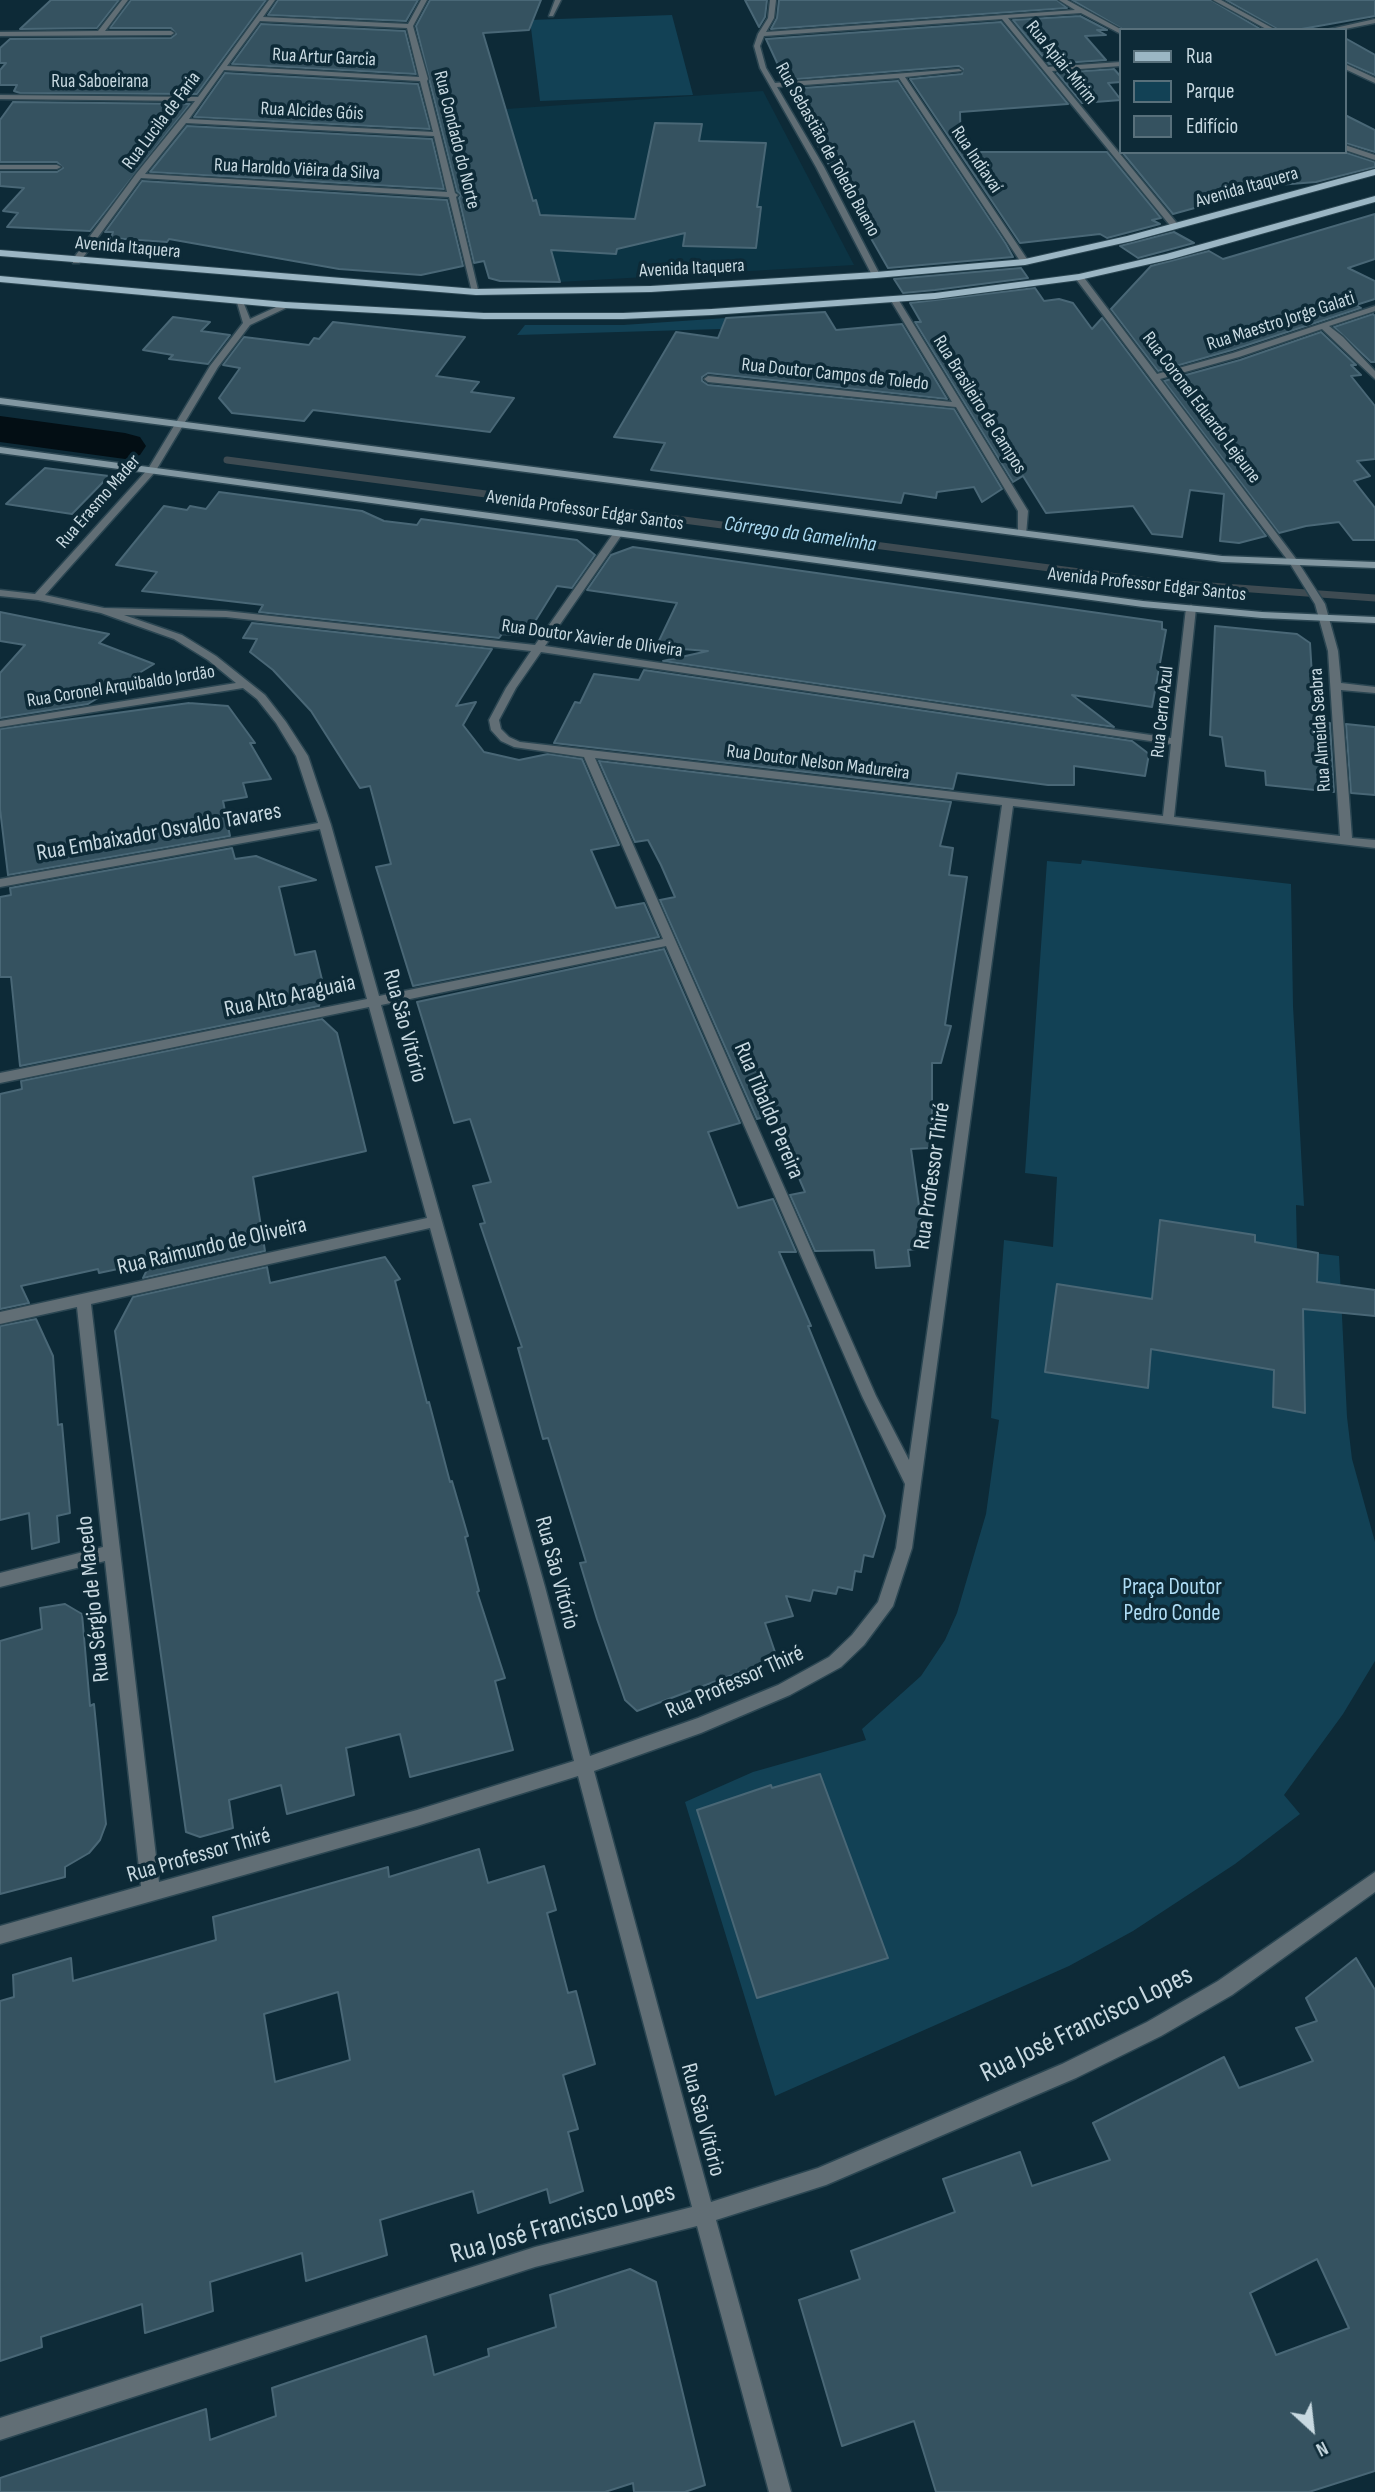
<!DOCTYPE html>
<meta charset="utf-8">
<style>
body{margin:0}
#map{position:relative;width:1375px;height:2492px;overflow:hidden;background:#0d2a37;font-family:"Sofia Sans Condensed",sans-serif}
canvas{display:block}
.legend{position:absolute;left:1119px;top:28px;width:228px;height:126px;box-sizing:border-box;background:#0d2a37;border:2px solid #58707b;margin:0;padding:9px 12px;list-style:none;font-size:21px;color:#c8d9e1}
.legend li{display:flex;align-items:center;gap:14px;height:35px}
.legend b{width:35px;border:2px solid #58707b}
.north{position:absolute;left:1277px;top:2394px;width:70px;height:70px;-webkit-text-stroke:5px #0d2a37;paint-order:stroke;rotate:153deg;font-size:19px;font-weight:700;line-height:28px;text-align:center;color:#c8d9e1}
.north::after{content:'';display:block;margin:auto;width:24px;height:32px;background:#c8d9e1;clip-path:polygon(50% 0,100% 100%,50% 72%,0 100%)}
</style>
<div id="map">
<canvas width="1375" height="2492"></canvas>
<ul class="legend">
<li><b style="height:9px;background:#9bb6c4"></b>Rua</li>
<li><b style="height:19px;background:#124155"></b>Parque</li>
<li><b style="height:19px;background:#355260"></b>Edifício</li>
</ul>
<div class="north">N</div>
</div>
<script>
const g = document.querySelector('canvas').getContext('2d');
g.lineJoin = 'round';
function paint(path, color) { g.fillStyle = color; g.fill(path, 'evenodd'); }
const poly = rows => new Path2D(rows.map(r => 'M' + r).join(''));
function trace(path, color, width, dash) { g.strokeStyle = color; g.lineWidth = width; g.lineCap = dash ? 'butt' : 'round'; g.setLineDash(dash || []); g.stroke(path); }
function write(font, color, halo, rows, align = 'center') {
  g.font = font + ' "Sofia Sans Condensed",sans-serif'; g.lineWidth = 7; g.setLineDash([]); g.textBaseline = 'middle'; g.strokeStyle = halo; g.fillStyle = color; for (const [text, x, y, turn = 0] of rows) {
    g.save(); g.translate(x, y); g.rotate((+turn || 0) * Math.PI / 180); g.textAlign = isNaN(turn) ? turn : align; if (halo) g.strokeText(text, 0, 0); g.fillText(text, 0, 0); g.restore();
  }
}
paint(poly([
 [763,91,854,265,559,282,506,109]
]), '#0c3444');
paint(poly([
 [672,15,693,95,540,101,530,20],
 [726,318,721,329,517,335,525,325,623,325],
 [1082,860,1291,884,1293,1006,1304,1206,1296,1205,1297,1251,1339,1256,1347,1417,1352,1459,1375,1542,1375,1661,1343,1714,1284,1795,1300,1814,1235,1864,1133,1931,1069,1966,775,2096,685,1802,753,1772,866,1740,862,1729,921,1676,945,1640,957,1613,986,1514,999,1420,991,1418,1004,1240,1053,1247,1057,1177,1025,1173,1047,861,1081,864]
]), '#124155');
trace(poly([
 [227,460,1156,582,1375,598]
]), '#3e4b52', 7);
paint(poly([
 [0,416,125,433,140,437,146,446,140,455,125,459,0,442,0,416]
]), '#030e14');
const building = poly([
 [51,0,119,0,97,28,20,29,51,0],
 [131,0,266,0,197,94,20,93,14,91,17,85,0,85,0,70,6,63,0,63,0,48,10,39,171,38,176,34,171,28,110,28,131,0],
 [278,0,418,0,406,21,268,15,278,0],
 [430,0,541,0,529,30,483,33,533,201,536,200,540,215,635,219,655,123,702,124,699,141,766,143,757,207,761,207,756,248,683,246,685,233,617,249,616,254,551,250,560,282,500,281,489,278,484,261,474,263,459,198,461,195,457,191,416,26,430,0],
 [745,0,767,0,765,17,759,27,745,0],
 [779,0,1057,0,1067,8,771,29,777,18,779,0],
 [1072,0,1211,0,1262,30,1124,30,1072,0],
 [1226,0,1375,0,1375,16,1296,30,1279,30,1226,0],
 [1080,16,1107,30,1097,30,1106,35,1085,36,1106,60,1049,64,1013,20,1080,16],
 [1001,22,1068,104,960,112,961,152,1107,152,1161,218,1152,220,1160,224,1107,238,1100,234,1020,243,910,79,962,74,963,69,959,66,785,80,766,39,1001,22],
 [261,24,405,31,416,74,232,64,261,24],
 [1345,38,1375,55,1375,75,1345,62,1345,38],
 [1114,69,1121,77,1121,82,1108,83,1121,100,1082,103,1057,73,1114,69],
 [225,73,418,84,430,129,194,117,225,73],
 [898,81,1006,244,1013,257,888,268,801,116,804,115,790,89,898,81],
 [13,102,190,104,90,231,7,227,18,213,3,211,24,188,0,186,0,172,57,172,63,168,57,162,0,162,0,120,13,102],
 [1345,115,1375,130,1375,152,1345,143,1345,115],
 [187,126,432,139,444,189,150,172,187,126],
 [1122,152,1344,152,1375,162,1375,167,1316,182,1278,185,1173,214,1122,152],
 [142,181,447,200,463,266,421,275,339,269,169,239,167,242,111,238,113,232,105,232,142,181],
 [1375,214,1375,259,1348,268,1375,281,1375,299,1356,305,1361,308,1232,350,1158,371,1111,309,1151,266,1209,251,1223,259,1375,214],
 [1174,232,1194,243,1138,258,1120,246,1174,232],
 [1021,268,1028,278,935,290,903,293,894,279,1021,268],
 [1035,288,1044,301,1059,299,1073,303,1092,329,1102,318,1266,536,1239,543,1220,541,1224,494,1190,490,1182,537,1152,534,1133,506,1046,513,1023,476,1013,482,915,322,921,322,910,303,1035,288],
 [825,312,836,330,902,324,947,399,708,373,702,377,702,381,708,385,954,409,1002,489,982,502,974,487,937,492,936,498,904,493,901,503,651,470,665,443,614,437,676,332,718,338,726,318,825,312],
 [1373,314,1375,316,1375,362,1371,362,1334,327,1373,314],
 [173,317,210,322,201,331,230,335,208,364,169,359,173,355,143,350,173,317],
 [333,322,465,337,436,376,479,382,471,392,514,398,490,432,313,410,304,421,232,413,219,398,240,368,223,365,244,337,309,345,314,338,319,339,333,322],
 [1321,332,1356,365,1351,365,1361,375,1351,376,1375,406,1375,459,1357,461,1370,476,1354,481,1375,508,1375,540,1353,540,1339,522,1306,526,1279,533,1164,381,1240,360,1321,332],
 [45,468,109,476,72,514,6,504,45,468],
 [219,492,362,511,384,521,417,525,421,519,577,540,595,555,572,588,557,586,526,636,502,634,499,638,259,612,263,605,142,591,157,572,116,565,164,506,187,510,190,506,206,509,219,492],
 [633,547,1162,622,1162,629,1166,630,1152,707,1072,695,1114,727,663,661,708,651,656,647,677,603,587,590,611,555,633,547],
 [0,612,109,634,99,643,154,664,88,704,0,718,0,673,25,645,0,641,0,612],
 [252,623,492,649,456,706,476,702,463,725,484,752,519,760,548,754,582,759,619,845,591,850,616,908,644,903,659,937,413,986,376,867,391,864,370,786,360,788,311,711,273,670,250,652,257,639,243,638,252,623],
 [1215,626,1297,634,1310,643,1312,676,1315,673,1316,721,1330,723,1334,792,1266,785,1265,771,1226,766,1222,737,1210,735,1215,626],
 [644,670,1132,741,1149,754,1145,776,1074,766,1074,785,1048,785,957,773,953,789,554,743,575,702,580,703,594,674,639,680,644,670],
 [189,703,228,706,255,743,250,743,271,779,243,783,247,797,223,801,230,836,8,875,0,809,0,729,189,703],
 [1346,724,1375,727,1375,795,1351,793,1346,724],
 [599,761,951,802,940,846,953,848,949,875,967,877,945,1025,951,1026,941,1063,932,1063,932,1126,929,1148,911,1149,921,1220,917,1249,908,1250,910,1266,876,1268,874,1250,815,1251,790,1195,805,1192,789,1155,771,1115,757,1119,660,900,675,897,661,865,648,840,635,842,599,761],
 [232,848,235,859,256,856,316,880,279,887,295,955,315,951,324,988,319,1006,20,1066,11,977,0,977,0,897,11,895,10,888,232,848],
 [664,949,740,1123,708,1132,738,1208,773,1199,796,1252,779,1252,811,1326,808,1326,885,1516,873,1557,864,1555,861,1572,855,1571,852,1590,838,1587,836,1594,813,1590,810,1601,786,1596,793,1616,765,1623,777,1658,637,1711,625,1700,597,1619,580,1563,586,1562,548,1438,543,1439,518,1348,522,1347,480,1224,485,1223,473,1186,491,1182,470,1119,454,1123,417,1002,664,949],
 [322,1019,337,1033,366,1151,253,1177,265,1251,143,1278,151,1262,99,1273,98,1269,21,1286,29,1303,0,1309,0,1094,22,1089,21,1081,322,1019],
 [1160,1220,1255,1235,1255,1242,1318,1253,1317,1282,1375,1290,1375,1316,1303,1309,1305,1413,1273,1407,1274,1370,1151,1349,1148,1388,1045,1372,1057,1284,1152,1299,1160,1220],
 [385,1257,400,1279,395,1281,427,1403,429,1402,450,1482,452,1481,468,1536,465,1537,479,1591,477,1592,505,1678,495,1681,513,1750,410,1777,400,1734,346,1748,354,1795,287,1814,281,1785,229,1800,233,1828,200,1837,186,1832,115,1331,133,1297,267,1267,270,1283,385,1257],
 [36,1319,53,1356,58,1425,62,1424,70,1513,57,1516,59,1542,32,1549,29,1513,0,1520,0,1326,36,1319],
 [65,1604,82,1614,90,1706,94,1704,106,1824,100,1840,89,1853,65,1867,65,1877,0,1894,0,1641,42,1629,40,1608,65,1604],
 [820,1774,888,1958,757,1998,697,1810,771,1785,772,1788,820,1774],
 [479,1849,488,1883,544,1866,556,1910,547,1913,568,1993,576,1991,595,2064,563,2075,578,2129,568,2132,583,2191,550,2203,547,2189,478,2213,473,2191,380,2220,387,2255,306,2281,302,2253,210,2282,213,2311,145,2333,142,2304,41,2337,42,2347,0,2361,0,2001,14,1997,13,1975,71,1958,73,1981,216,1940,213,1917,388,1867,389,1877,479,1849],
 [338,1992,350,2060,275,2082,264,2014,338,1992],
 [1356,1958,1375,1990,1375,2471,1309,2492,936,2492,914,2421,842,2446,799,2300,860,2279,851,2251,955,2212,943,2179,1020,2152,1032,2186,1110,2160,1093,2123,1224,2057,1239,2088,1313,2061,1296,2028,1317,2021,1306,1998,1356,1958],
 [1317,2259,1349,2328,1276,2355,1250,2293,1317,2259],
 [630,2269,656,2282,705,2485,685,2492,634,2492,633,2483,605,2492,0,2492,0,2478,206,2409,210,2440,276,2416,272,2388,426,2336,434,2375,489,2356,488,2349,556,2327,550,2295,630,2269]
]);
paint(building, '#355260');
trace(building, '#496776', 2);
const street = poly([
 [122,0,128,0,105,31,171,31,174,33,171,35,0,36,0,32,98,31,122,0],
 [269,0,275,0,263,17,408,24,421,0,427,0,413,26,428,79,427,81,455,193,458,195,456,197,479,294,472,292,449,197,141,178,79,263,73,263,73,259,136,174,195,101,0,99,0,95,198,97,269,0],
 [260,21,407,28,419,77,227,66,260,21],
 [224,70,420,81,433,132,189,119,224,70],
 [186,123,434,136,447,192,145,174,186,123],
 [555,0,561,0,553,16,549,16,555,0],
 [770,0,776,0,774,18,766,32,1075,10,1059,0,1067,0,1122,30,1121,34,1119,33,1081,13,1008,18,1048,67,1121,62,1121,66,1052,71,1180,227,1173,229,1002,19,764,36,760,46,766,68,775,83,959,69,962,71,905,77,1029,262,1028,264,1022,264,899,78,777,87,824,167,880,275,873,277,816,167,760,68,754,46,758,34,768,18,770,0],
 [1213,0,1221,0,1276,30,1268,30,1213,0],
 [1375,19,1375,23,1340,30,1326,30,1375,19],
 [1345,64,1375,78,1375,83,1345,69,1345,64],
 [1345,145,1375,155,1375,160,1345,150,1345,145],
 [0,165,57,165,61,167,57,169,0,169,0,165],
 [1079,275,1082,275,1157,374,1233,353,1375,306,1375,311,1329,326,1343,337,1375,371,1375,379,1322,329,1239,357,1160,379,1296,559,1325,604,1338,651,1341,683,1375,687,1375,693,1341,690,1352,838,1375,840,1375,848,1013,806,912,1548,893,1606,864,1645,841,1667,790,1695,701,1733,594,1771,711,2202,818,2168,1062,2064,1147,2022,1218,1981,1375,1872,1375,1892,1232,1995,1161,2036,1076,2078,826,2185,716,2220,791,2492,769,2492,697,2226,535,2267,0,2440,0,2418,535,2247,692,2207,578,1776,417,1826,0,1944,0,1926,141,1886,105,1561,0,1587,0,1573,103,1547,77,1307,0,1324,0,1312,427,1218,369,1007,0,1083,0,1073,367,999,320,829,0,887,0,879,318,823,296,756,276,723,257,699,243,688,0,727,0,721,236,683,208,660,174,639,101,613,38,600,0,596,0,590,35,594,148,469,210,366,243,323,236,299,242,299,250,319,285,303,289,305,288,307,250,325,218,367,155,472,45,595,104,608,226,611,535,645,615,531,618,530,623,533,545,646,1171,738,1186,608,1191,605,1196,608,1174,817,1340,836,1328,651,1315,604,1289,562,1076,279,1075,277,1079,275],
 [124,615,226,617,531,651,506,688,489,720,491,730,501,741,514,747,584,757,663,939,379,996,331,825,308,756,286,722,265,695,216,656,182,635,124,615],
 [541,652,1171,744,1163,816,520,742,509,737,501,729,499,720,516,688,541,652],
 [595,758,1002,805,909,1460,876,1396,595,758],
 [666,946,862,1396,905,1484,896,1548,878,1602,852,1635,829,1657,778,1685,698,1718,590,1756,545,1587,381,1005,666,946],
 [430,1228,529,1587,574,1761,417,1810,159,1882,91,1304,430,1228],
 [891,297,898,299,1028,511,1026,535,1018,533,1018,511,956,407,708,382,704,379,708,376,952,402,890,299,891,297]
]);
const secondary = poly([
 [0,398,1222,556,1375,562,1375,568,1222,562,0,404,0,398],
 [0,447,1143,601,1262,612,1375,617,1375,623,1262,618,1143,607,0,453,0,447]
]);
const primary = poly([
 [1375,169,1375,175,1132,241,1025,265,876,278,651,292,476,295,0,256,0,250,476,289,651,286,876,272,1025,259,1127,236,1375,169],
 [1375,196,1375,202,1172,259,1079,280,935,299,712,315,623,319,484,319,285,308,0,282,0,276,285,302,484,313,623,313,712,309,935,293,1079,274,1166,254,1375,196]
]);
trace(street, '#2b4652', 3);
trace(secondary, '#2b4652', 3);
trace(primary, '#2b4652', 2);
paint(street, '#616e75');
paint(secondary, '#8297a1');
paint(primary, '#9bb6c4');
write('19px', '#c8d9e1', '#0d2a37', [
 ["Rua Artur Garcia",324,58,3],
 ["Rua Apiaí-Mirim",1061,63,51],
 ["Rua Saboeirana",100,82],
 ["Rua Alcides Góis",312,112,3],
 ["Rua Lucila de Faria",162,121,-53],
 ["Rua Condado do Norte",456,140,76],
 ["Rua Sebastião de Toledo Bueno",827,150,61],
 ["Rua Indiavaí",976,160,56],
 ["Rua Haroldo Viêira da Silva",297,170,3],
 ["Avenida Itaquera",1247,188,-16],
 ["Avenida Itaquera",128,248,5],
 ["Avenida Itaquera",692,269,-3],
 ["Rua Maestro Jorge Galati",1281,322,-18],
 ["Rua Doutor Campos de Toledo",835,375,6],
 ["Rua Brasileiro de Campos",979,405,58],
 ["Rua Coronel Eduardo Lejeune",1201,408,53],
 ["Rua Erasmo Mader",99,502,-49],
 ["Avenida Professor Edgar Santos",585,511,8],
 ["Avenida Professor Edgar Santos",1147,585,6],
 ["Rua Doutor Xavier de Oliveira",592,639,8],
 ["Rua Coronel Arquibaldo Jordão",121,687,-9],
 ["Rua Cerro Azul",1163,712,-84],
 ["Rua Almeida Seabra",1321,730,-94],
 ["Rua Doutor Nelson Madureira",818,763,7]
]);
write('italic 21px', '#abdaf2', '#0d2a37', [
 ["Córrego da Gamelinha",800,535,8]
]);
write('23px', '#c8d9e1', '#0d2a37', [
 ["Rua Embaixador Osvaldo Tavares",159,833,-10],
 ["Rua Alto Araguaia",290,997,-12],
 ["Rua São Vitório",404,1026,75],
 ["Rua Tibaldo Pereira",768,1111,67],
 ["Rua Professor Thiré",933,1176,-82],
 ["Rua Raimundo de Oliveira",212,1247,-13],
 ["Rua São Vitório",556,1573,75],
 ["Rua Sérgio de Macedo",94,1599,-96],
 ["Rua Professor Thiré",735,1683,-24],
 ["Rua Professor Thiré",199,1856,-16],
 ["Rua São Vitório",702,2120,75]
]);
write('23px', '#aedcf4', '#0d2a37', [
 ["Praça Doutor",1172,1588],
 ["Pedro Conde",1172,1614]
]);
write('28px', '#c8d9e1', '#0d2a37', [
 ["Rua José Francisco Lopes",1087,2025,-26],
 ["Rua José Francisco Lopes",563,2224,-16]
]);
</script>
